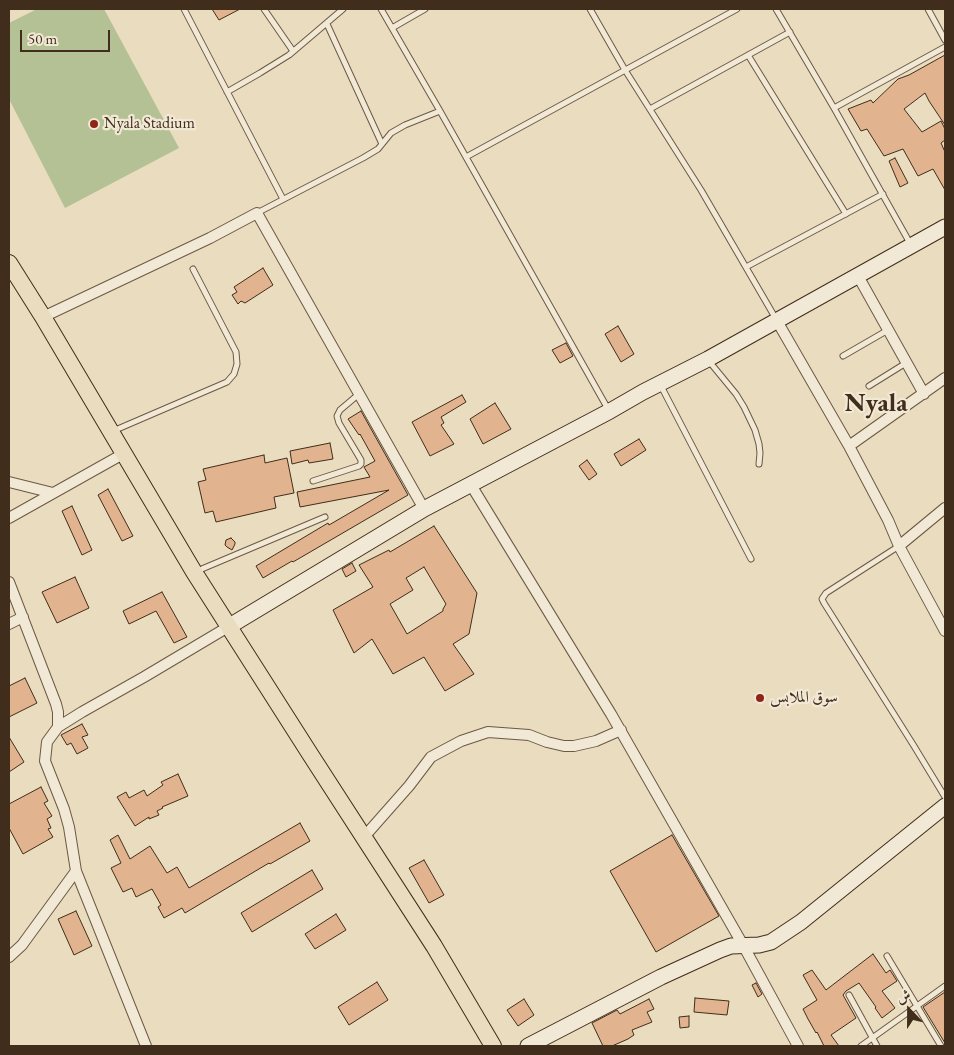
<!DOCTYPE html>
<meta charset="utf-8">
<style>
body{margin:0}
#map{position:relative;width:954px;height:1055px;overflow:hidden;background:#eadcbf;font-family:"EB Garamond",Amiri,serif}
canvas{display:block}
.frame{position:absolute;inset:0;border:10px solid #412d1b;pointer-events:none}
.north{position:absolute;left:884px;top:985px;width:50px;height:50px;-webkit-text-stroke:4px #f1e8d5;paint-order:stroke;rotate:338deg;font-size:14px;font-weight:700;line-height:20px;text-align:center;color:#412d1b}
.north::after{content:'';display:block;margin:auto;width:18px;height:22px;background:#412d1b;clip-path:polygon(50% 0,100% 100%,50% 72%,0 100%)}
.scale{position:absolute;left:20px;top:30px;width:90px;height:22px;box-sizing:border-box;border:2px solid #412d1b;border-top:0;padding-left:6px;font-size:15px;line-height:18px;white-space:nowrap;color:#412d1b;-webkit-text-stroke:4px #f1e8d5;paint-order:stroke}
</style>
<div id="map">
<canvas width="954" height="1055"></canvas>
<div class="frame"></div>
<div class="north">ش</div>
<div class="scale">50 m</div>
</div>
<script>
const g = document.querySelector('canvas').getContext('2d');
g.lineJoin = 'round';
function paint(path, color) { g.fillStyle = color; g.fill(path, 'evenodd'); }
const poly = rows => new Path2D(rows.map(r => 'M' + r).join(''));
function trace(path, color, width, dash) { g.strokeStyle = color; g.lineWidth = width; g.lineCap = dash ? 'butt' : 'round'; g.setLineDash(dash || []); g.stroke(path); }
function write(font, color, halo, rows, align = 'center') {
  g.font = font + ' "EB Garamond",Amiri,serif'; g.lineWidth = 4.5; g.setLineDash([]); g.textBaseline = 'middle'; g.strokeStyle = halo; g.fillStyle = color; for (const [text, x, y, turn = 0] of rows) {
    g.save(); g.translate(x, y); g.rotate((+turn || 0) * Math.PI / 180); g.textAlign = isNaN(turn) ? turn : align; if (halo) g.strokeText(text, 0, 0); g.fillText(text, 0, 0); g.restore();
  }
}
paint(poly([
 [37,9,104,9,179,148,65,208,9,99,9,23]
]), '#b4c194');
const building = poly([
 [212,9,240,9,219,20,212,9],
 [945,55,945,125,929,101,925,93,904,109,922,132,941,121,945,129,945,140,941,143,945,152,945,190,933,169,918,176,903,149,884,156,867,129,861,131,848,109,871,100,873,103,898,79,909,75,945,55],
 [895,158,908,183,900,187,889,161,895,158],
 [263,268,273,285,245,303,241,301,238,304,232,295,237,292,234,287,263,268],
 [618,326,634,354,621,362,605,334,618,326],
 [566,343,573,356,560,363,552,350,566,343],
 [462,395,466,402,441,417,444,423,441,425,454,444,430,456,412,422,462,395],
 [495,403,511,429,483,444,470,419,495,403],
 [361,411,408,495,293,562,292,561,263,578,256,566,328,523,329,525,389,490,300,507,297,492,370,477,364,467,375,461,360,434,359,435,348,419,361,411],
 [639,439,646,450,621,466,614,454,639,439],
 [330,443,333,459,309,463,308,460,292,464,290,451,330,443],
 [264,455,265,463,287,458,294,493,274,497,276,508,216,522,213,511,205,513,198,482,206,480,203,469,264,455],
 [587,460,597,474,589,480,579,466,587,460],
 [108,489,133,536,122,541,98,495,108,489],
 [72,506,92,550,82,555,62,511,72,506],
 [434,526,477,593,469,634,453,644,474,674,445,691,424,657,393,674,372,639,354,653,333,610,373,587,359,565,389,550,390,552,434,526],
 [424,567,446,604,443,609,443,611,407,634,390,604,413,590,406,578,424,567],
 [231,538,235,542,235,544,232,550,227,547,225,545,226,540,231,538],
 [352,563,356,571,346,577,342,569,352,563],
 [75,577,89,608,57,623,42,592,75,577],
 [162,592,187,637,174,643,156,611,129,624,123,611,162,592],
 [25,678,37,703,9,717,9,686,25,678],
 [82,724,88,735,82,737,88,748,77,754,71,743,67,745,61,735,82,724],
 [9,737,24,762,9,772,9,737],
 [178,774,188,796,162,807,163,808,157,811,159,815,149,819,149,817,135,826,117,797,126,792,129,798,144,790,147,796,163,785,161,782,178,774],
 [41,787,48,801,44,803,52,816,47,819,51,828,48,829,53,837,23,854,9,828,9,804,41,787],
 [300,823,310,841,270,864,269,863,185,913,182,908,164,918,158,907,161,905,152,889,136,897,132,888,123,892,111,868,121,863,110,840,118,835,130,859,150,846,167,873,177,867,189,888,300,823],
 [672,835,719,916,656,952,610,871,672,835],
 [424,860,444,895,429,903,409,868,424,860],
 [312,870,323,889,252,932,241,913,312,870],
 [76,911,92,946,74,955,58,919,76,911],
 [336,914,346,930,315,949,305,934,336,914],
 [873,954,886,973,890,970,897,981,882,991,895,1008,882,1018,875,1008,876,1007,859,983,846,991,843,995,856,1018,831,1035,839,1046,824,1046,817,1032,816,1033,808,1019,803,1009,817,1000,803,975,812,970,826,990,873,954],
 [377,982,388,1000,349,1025,338,1007,377,982],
 [756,983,762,994,758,997,752,985,756,983],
 [945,992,945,1043,923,1007,945,992],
 [695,998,729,1001,727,1015,694,1012,695,998],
 [524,999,534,1015,518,1026,507,1010,524,999],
 [649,999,654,1009,647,1012,652,1022,632,1030,634,1035,628,1039,612,1046,603,1046,592,1023,617,1010,620,1014,649,999],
 [689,1016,689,1027,680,1028,679,1017,689,1016]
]);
paint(building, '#e1b38e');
trace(building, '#412d1b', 1);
const lane = poly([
 [184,9,283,199],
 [264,9,293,51],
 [381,9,440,111,608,409],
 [590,9,625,70,701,190,776,319],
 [776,9,834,108,911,245],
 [928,9,945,40],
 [327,24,382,144],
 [392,28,425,9],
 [748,55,846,214],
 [227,92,260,73,289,55,343,9],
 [834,108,945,47],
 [650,109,790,32],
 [466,157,737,9],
 [257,213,363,158,378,149,391,133,405,125,440,111],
 [746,267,883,194],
 [843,356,888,330],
 [708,360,736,394,744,407,755,430,759,444,760,453,759,464],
 [661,386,751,559],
 [869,386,906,363],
 [113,431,227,382,234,374,237,364,236,352,193,269],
 [313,481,359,466,361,464,361,460,339,423,337,416,340,410,359,394],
 [899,546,826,593,822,599,824,603,914,746,945,797],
 [197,571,325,517],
 [887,956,941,1046],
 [849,995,877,1046],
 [861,1046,945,986]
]);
const street = poly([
 [858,276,924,394],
 [43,317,210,238,257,213,424,509],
 [777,321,849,446,888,520,899,546,945,631],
 [849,446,945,378],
 [9,482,53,493],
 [471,485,611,714,743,945,798,1046],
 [9,518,123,454],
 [899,546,945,508],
 [9,582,56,704,58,712,58,727],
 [9,624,23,617],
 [364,837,409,786,431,757,461,741,488,732,529,735,547,742,564,746,574,746,596,741,621,730],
 [9,957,22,945,76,871],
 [146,1046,76,871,69,827,64,809,45,761,47,742,58,727,82,712,144,677,228,627]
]);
const secondary = poly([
 [228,627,424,509,610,411,643,392,708,359,945,227],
 [528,1046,661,977,720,950,731,946,759,945,771,942,801,922,945,806]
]);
const primary = poly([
 [9,263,43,317,194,572,310,754,434,946,493,1046]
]);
trace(lane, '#6b5944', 7);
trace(street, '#6b5944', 12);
trace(secondary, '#412d1b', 17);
trace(primary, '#412d1b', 18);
trace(lane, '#f1e8d5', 5);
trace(street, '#f1e8d5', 10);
trace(secondary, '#f1e8d5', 15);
trace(primary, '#eadcbf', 16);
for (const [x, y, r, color] of [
 [94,124,5,"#8f2418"],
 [760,698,5,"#8f2418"]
]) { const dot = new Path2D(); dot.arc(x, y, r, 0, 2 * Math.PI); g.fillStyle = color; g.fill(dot); trace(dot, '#f1e8d5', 2); }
write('16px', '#412d1b', '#f1e8d5', [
 ["Nyala Stadium",104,124],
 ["سوق الملابس",770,698]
], 'left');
write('bold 26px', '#412d1b', '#f1e8d5', [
 ["Nyala",876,404]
]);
</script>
